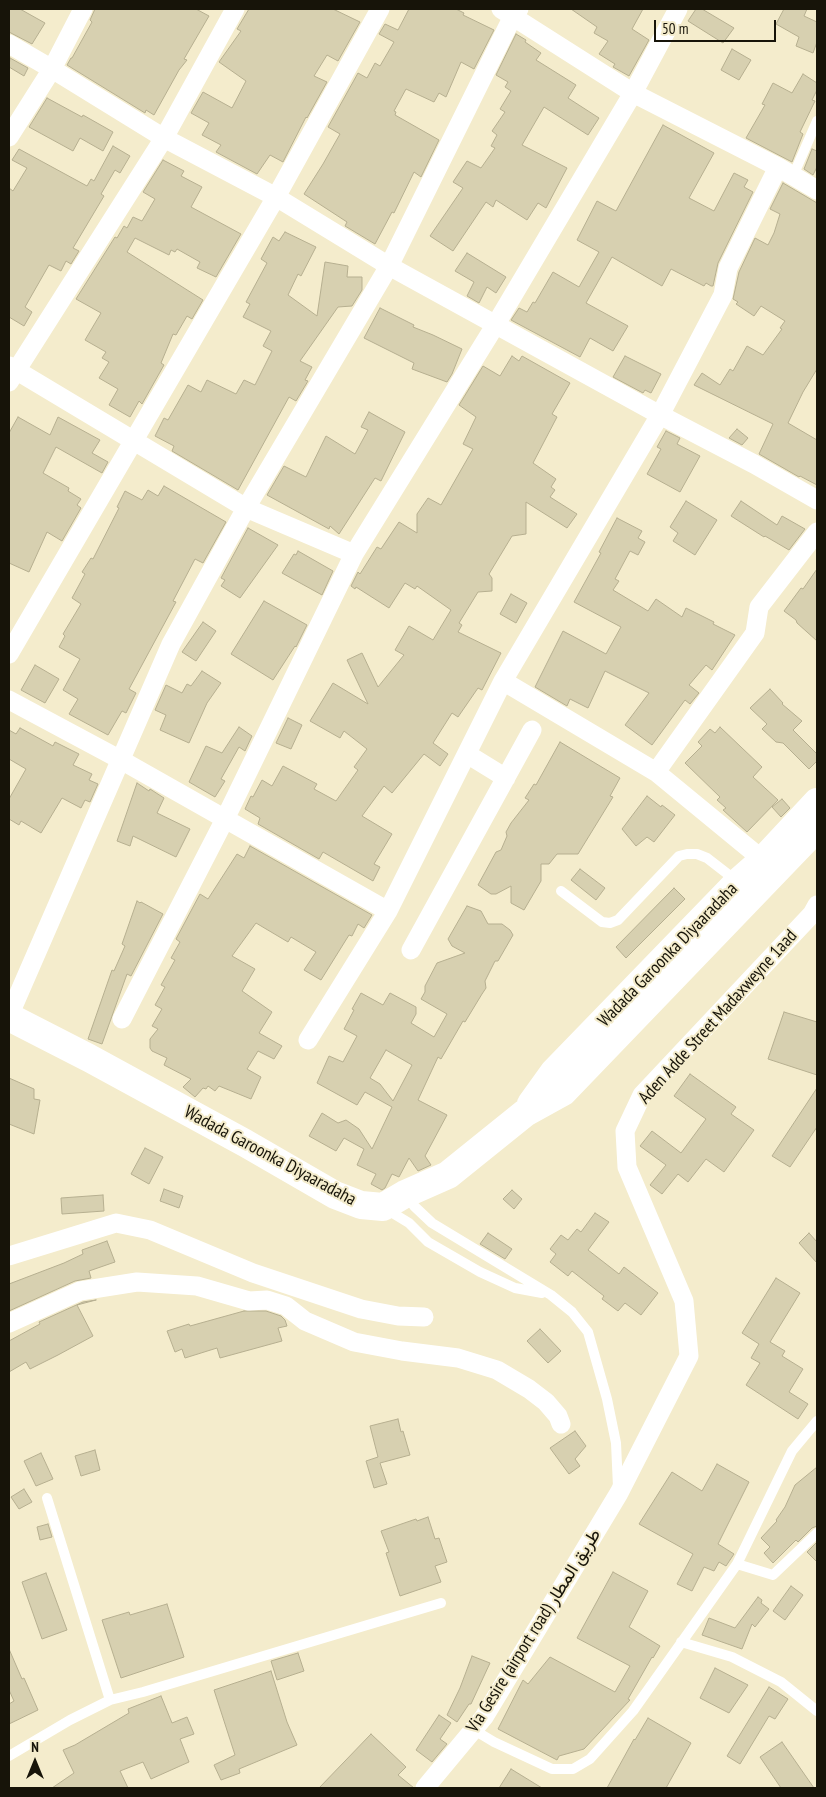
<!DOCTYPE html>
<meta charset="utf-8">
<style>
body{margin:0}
#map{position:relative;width:826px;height:1797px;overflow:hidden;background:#f4eccc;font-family:"PT Sans Narrow",sans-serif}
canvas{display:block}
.frame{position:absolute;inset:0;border:10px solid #171409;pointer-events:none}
.north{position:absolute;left:10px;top:1737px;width:50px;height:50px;-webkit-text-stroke:4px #f4eccc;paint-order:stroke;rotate:0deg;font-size:14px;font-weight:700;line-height:20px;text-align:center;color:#171409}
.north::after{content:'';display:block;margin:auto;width:18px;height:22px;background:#171409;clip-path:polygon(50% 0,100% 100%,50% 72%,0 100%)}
.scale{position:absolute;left:654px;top:20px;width:122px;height:22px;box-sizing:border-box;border:2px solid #171409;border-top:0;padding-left:6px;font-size:15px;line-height:18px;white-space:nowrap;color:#171409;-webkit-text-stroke:4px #f4eccc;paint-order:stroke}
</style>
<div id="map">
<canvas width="826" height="1797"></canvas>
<div class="frame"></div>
<div class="north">N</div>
<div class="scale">50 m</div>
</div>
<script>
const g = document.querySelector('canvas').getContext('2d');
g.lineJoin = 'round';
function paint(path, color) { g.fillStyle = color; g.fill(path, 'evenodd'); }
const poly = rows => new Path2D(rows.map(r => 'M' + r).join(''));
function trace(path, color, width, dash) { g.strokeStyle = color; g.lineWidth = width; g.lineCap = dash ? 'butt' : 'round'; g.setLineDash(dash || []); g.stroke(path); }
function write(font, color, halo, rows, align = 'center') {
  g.font = font + ' "PT Sans Narrow",Vazirmatn,sans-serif'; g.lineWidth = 4; g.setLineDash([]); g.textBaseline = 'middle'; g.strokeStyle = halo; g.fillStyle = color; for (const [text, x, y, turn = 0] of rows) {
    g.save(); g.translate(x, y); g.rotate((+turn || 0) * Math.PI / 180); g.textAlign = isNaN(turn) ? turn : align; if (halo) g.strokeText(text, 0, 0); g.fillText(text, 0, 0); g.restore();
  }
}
const building = poly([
 [9,9,20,9,45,23,32,44,9,32,9,9],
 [95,9,196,9,209,16,184,59,187,60,179,70,154,115,146,110,145,113,67,65,71,58,72,58,92,22,90,20,95,9],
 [249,9,333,9,360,22,338,61,327,55,314,76,327,82,307,118,306,117,283,162,270,155,257,174,216,152,221,145,202,135,209,123,191,113,203,92,232,108,246,81,219,62,241,31,237,29,249,9],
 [409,9,456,9,464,13,463,15,494,30,474,69,461,62,446,97,439,93,434,102,406,89,394,111,396,112,395,115,439,140,421,177,414,172,394,213,392,212,375,244,345,226,347,222,304,194,323,164,340,134,328,127,358,73,367,78,375,63,380,66,394,42,379,34,385,24,398,30,409,9],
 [571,9,643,9,632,29,649,40,629,76,613,67,615,64,599,54,608,41,594,33,597,27,571,9],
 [696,9,702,9,734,28,723,43,688,21,696,9],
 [784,9,807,9,804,16,817,22,817,42,813,53,796,46,799,37,776,24,784,9],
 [516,34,526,40,525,42,541,53,536,60,576,85,568,98,599,118,588,135,544,107,522,145,567,168,546,208,538,203,527,220,496,200,493,207,486,202,453,251,430,236,463,188,453,182,467,161,481,168,495,148,491,146,497,135,492,131,505,112,500,109,511,91,505,87,508,82,496,75,516,34],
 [732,49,751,60,739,80,721,70,732,49],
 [10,58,28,68,24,76,9,67,10,58],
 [803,74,817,83,817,90,812,100,815,101,800,132,803,134,792,162,746,138,765,105,762,104,773,83,792,93,803,74],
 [47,98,82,117,83,115,113,132,103,151,80,138,73,151,29,127,47,98],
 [663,125,714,153,689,198,714,211,734,173,748,180,744,187,753,192,718,263,713,286,711,286,706,283,704,286,671,269,662,286,612,257,586,303,628,326,613,351,590,338,580,357,511,320,519,308,527,312,533,302,535,303,553,272,579,287,599,252,577,240,597,201,616,211,663,125],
 [113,146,130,156,120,173,115,170,101,194,104,196,73,248,79,251,71,264,66,261,61,271,49,265,25,307,32,312,24,326,9,317,9,188,13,191,27,168,12,160,19,149,87,186,91,179,94,181,113,146],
 [812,149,817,151,817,167,813,175,804,169,812,149],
 [163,160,184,171,181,176,202,187,191,207,241,234,216,277,197,268,200,262,177,249,175,252,171,250,169,255,135,238,127,252,203,300,192,319,187,316,176,335,173,334,161,363,164,365,142,404,139,401,130,417,109,405,118,389,99,378,109,362,102,358,106,352,85,340,101,313,76,299,115,237,117,238,124,226,127,228,133,217,142,221,155,199,143,192,163,160],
 [783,183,817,203,817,369,803,392,788,423,817,440,817,485,800,476,799,477,759,454,773,424,694,385,702,373,720,385,730,369,733,371,747,346,763,355,782,329,780,328,785,321,761,306,754,316,736,304,738,302,733,299,739,272,755,238,768,245,774,233,780,214,770,209,783,183],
 [285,232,316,247,301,276,298,274,288,295,317,316,325,262,348,266,347,277,362,277,362,290,352,306,338,307,300,361,312,367,305,380,308,381,296,401,289,397,238,490,172,451,174,446,155,436,164,418,168,420,188,385,201,392,207,380,236,394,244,380,255,385,272,351,263,346,271,331,243,317,250,304,246,302,267,263,261,259,273,237,279,241,285,232],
 [467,253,506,277,496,293,487,287,479,303,467,296,474,282,455,271,467,253],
 [380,308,414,325,413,327,433,335,462,349,452,374,447,382,412,369,414,363,364,338,380,308],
 [512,356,519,361,522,356,570,383,552,414,557,417,533,463,556,479,551,487,555,490,550,497,577,514,567,528,526,502,526,534,512,536,489,574,492,578,492,591,478,592,459,623,462,625,458,632,501,653,482,690,478,688,458,717,452,713,433,743,448,754,440,766,424,754,392,793,384,786,362,816,392,834,374,864,380,867,373,881,323,852,319,859,258,824,260,818,245,809,251,796,253,797,262,780,272,786,283,766,317,784,314,789,336,801,358,770,354,767,367,749,344,731,340,738,310,721,333,683,368,704,347,660,362,653,378,687,404,655,395,650,409,626,433,640,451,610,417,586,415,589,405,583,389,608,356,587,355,589,351,586,358,572,360,574,377,547,381,549,399,522,417,533,417,514,428,498,441,505,473,449,463,444,476,417,459,405,483,366,500,376,512,356],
 [625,356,661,374,651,393,645,390,643,393,613,377,625,356],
 [369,412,405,432,381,481,375,478,339,534,330,526,329,529,267,495,284,466,306,477,326,436,355,454,368,430,361,427,369,412],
 [18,417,50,435,58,417,100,440,92,453,108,462,102,473,56,447,43,473,69,488,68,491,81,499,77,505,81,508,62,541,47,532,29,572,9,563,9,433,18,417],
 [737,429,748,438,742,445,729,438,737,429],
 [666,431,680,438,677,444,700,456,680,492,647,474,661,449,657,447,666,431],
 [164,486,226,522,203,563,195,559,173,601,176,602,129,689,136,693,126,713,122,711,108,735,69,714,78,699,63,690,80,659,59,647,65,636,63,634,81,604,72,598,85,574,82,572,91,558,93,559,119,508,117,507,125,491,142,500,148,490,158,496,164,486],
 [686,501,717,520,695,555,673,541,678,533,670,527,686,501],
 [741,501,777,525,782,516,805,529,789,550,765,536,764,537,731,516,741,501],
 [617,518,642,531,638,538,645,542,638,555,630,551,615,579,619,581,613,590,648,611,656,599,682,617,686,608,714,622,713,624,735,635,712,670,706,665,689,685,699,693,690,704,685,700,652,745,625,725,649,693,605,671,588,708,570,699,567,706,535,687,563,631,606,654,621,627,574,602,601,553,599,552,617,518],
 [248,528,278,545,240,598,221,586,225,580,221,578,248,528],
 [298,551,333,571,322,595,282,573,294,554,296,555,298,551],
 [817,569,817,641,797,623,796,620,784,611,801,588,803,589,817,569],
 [511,594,527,603,516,623,500,614,511,594],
 [264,601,307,625,296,647,295,646,273,680,231,654,264,601],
 [203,622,216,631,196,661,182,652,203,622],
 [35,665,59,679,45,703,21,690,35,665],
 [202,671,221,683,207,703,189,743,160,730,166,715,155,710,166,685,182,693,187,684,191,686,202,671],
 [770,689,783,703,782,704,802,721,793,730,817,754,817,761,809,769,783,743,776,742,762,729,767,724,750,708,770,689],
 [288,718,302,725,291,749,276,743,288,718],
 [239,727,252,736,245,751,239,747,221,779,225,781,215,797,189,782,206,746,222,753,239,727],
 [720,727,762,767,753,777,778,800,747,832,723,810,726,808,717,800,720,797,685,763,702,746,698,742,710,729,715,733,720,727],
 [20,728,53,746,55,742,79,754,73,765,92,774,89,780,98,784,90,802,85,800,81,808,62,798,41,833,21,821,19,825,9,819,9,799,26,769,9,759,9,730,16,734,20,728],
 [560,742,620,778,610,796,613,797,578,854,557,854,549,864,541,864,541,881,524,910,511,903,511,886,496,894,491,894,478,885,496,852,501,850,507,836,506,832,511,823,529,800,525,798,534,784,536,785,560,742],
 [137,783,149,791,150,789,164,798,157,813,190,829,176,857,133,836,130,846,117,841,137,783],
 [647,796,661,807,662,805,675,815,654,842,647,837,636,846,622,829,647,796],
 [782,799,790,808,781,817,772,807,782,799],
 [250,846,372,915,364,928,358,924,352,936,349,935,321,980,304,970,316,952,291,937,288,942,256,923,232,956,255,969,242,991,272,1012,259,1033,282,1046,274,1059,258,1051,247,1069,261,1077,251,1099,219,1086,215,1091,208,1086,206,1089,203,1088,195,1097,183,1087,191,1079,164,1065,167,1058,152,1051,150,1048,150,1039,158,1029,152,1026,162,1009,155,1005,165,987,161,985,175,960,171,958,180,942,176,939,200,894,208,899,237,854,244,858,250,846],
 [580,869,605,888,596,900,571,880,580,869],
 [674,888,685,899,626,958,616,947,674,888],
 [137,901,140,903,141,902,163,914,131,976,127,974,102,1044,88,1039,112,970,114,971,125,946,122,944,137,901],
 [467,906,481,911,488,924,502,924,510,930,513,935,498,961,495,961,485,981,486,988,482,994,465,1022,463,1021,441,1059,438,1057,418,1100,447,1115,425,1156,431,1165,418,1171,409,1158,399,1177,392,1174,385,1188,382,1190,371,1184,376,1174,357,1165,364,1149,344,1138,336,1151,309,1136,322,1113,338,1123,346,1120,359,1129,372,1149,392,1107,365,1092,357,1105,317,1083,329,1056,343,1062,357,1036,344,1029,354,1010,352,1009,361,993,383,1005,390,993,416,1007,416,1014,411,1023,434,1037,447,1014,421,999,425,992,425,986,437,963,465,953,452,946,448,939,467,906],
 [386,1050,412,1065,393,1101,380,1084,370,1078,386,1050],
 [784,1012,817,1022,817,1075,768,1059,784,1012],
 [690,1074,736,1107,731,1114,754,1130,724,1172,706,1159,688,1182,678,1174,662,1194,650,1185,666,1165,640,1146,652,1131,681,1153,706,1119,674,1096,690,1074],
 [9,1078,34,1089,34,1099,40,1100,34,1134,9,1124,9,1078],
 [817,1088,817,1127,790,1167,772,1156,817,1088],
 [145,1148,163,1157,149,1184,131,1174,145,1148],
 [164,1189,183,1196,179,1208,160,1201,164,1189],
 [512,1190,522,1199,514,1209,503,1199,512,1190],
 [103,1195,104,1211,62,1214,61,1198,103,1195],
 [595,1213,609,1222,588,1250,619,1274,624,1267,658,1293,641,1315,625,1303,618,1311,602,1299,604,1296,572,1271,568,1276,550,1262,556,1254,550,1249,561,1235,568,1240,577,1229,581,1232,595,1213],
 [488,1233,512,1249,505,1259,480,1244,488,1233],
 [809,1233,817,1242,817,1263,799,1243,809,1233],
 [107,1241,115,1262,89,1271,91,1278,75,1281,9,1311,9,1284,64,1263,83,1254,82,1250,107,1241],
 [776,1278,800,1293,770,1342,785,1351,782,1356,803,1369,789,1392,808,1404,798,1419,746,1385,760,1363,751,1358,759,1344,742,1333,776,1278],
 [96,1300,77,1305,93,1336,58,1355,30,1369,26,1362,9,1372,9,1341,40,1324,39,1322,83,1302,96,1300],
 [244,1311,266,1311,281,1316,285,1320,287,1326,278,1328,282,1341,220,1358,217,1348,185,1358,182,1349,175,1352,167,1331,189,1324,190,1326,244,1311],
 [540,1329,561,1351,548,1363,527,1341,540,1329],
 [398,1419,401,1432,403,1431,410,1455,380,1463,387,1484,374,1488,366,1461,378,1457,370,1426,398,1419],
 [575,1431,586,1446,575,1459,580,1466,569,1474,550,1448,575,1431],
 [95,1450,100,1470,81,1476,75,1456,95,1450],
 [41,1453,53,1479,36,1486,24,1461,41,1453],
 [717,1464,749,1482,718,1544,734,1554,726,1566,719,1562,714,1571,704,1567,692,1591,677,1584,693,1554,639,1524,672,1472,702,1491,717,1464],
 [817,1467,817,1526,812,1528,798,1542,796,1540,773,1563,764,1553,770,1547,761,1538,777,1521,776,1520,785,1507,795,1485,817,1467],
 [24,1489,32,1502,19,1509,11,1497,24,1489],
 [428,1517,435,1539,439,1538,447,1562,435,1566,441,1582,400,1596,386,1553,389,1552,381,1531,416,1519,417,1521,428,1517],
 [48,1524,52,1537,40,1540,37,1527,48,1524],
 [817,1542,817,1562,807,1552,817,1542],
 [613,1572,648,1591,629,1627,660,1646,653,1658,652,1657,628,1699,630,1700,584,1749,559,1756,557,1760,498,1729,523,1680,528,1684,550,1657,615,1692,630,1666,577,1638,613,1572],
 [46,1573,67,1630,42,1639,22,1582,46,1573],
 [791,1586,803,1595,785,1620,773,1611,791,1586],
 [758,1597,762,1600,761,1603,769,1609,755,1627,752,1624,742,1649,702,1635,709,1618,735,1628,758,1597],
 [167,1604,184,1657,121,1678,102,1620,129,1612,130,1615,167,1604],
 [9,1649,22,1679,24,1678,38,1710,9,1724,9,1704,14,1701,9,1690,9,1649],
 [298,1653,304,1671,277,1680,271,1661,298,1653],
 [472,1656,490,1663,471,1704,469,1704,457,1722,447,1715,460,1688,472,1656],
 [715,1668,748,1685,729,1713,700,1698,715,1668],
 [271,1671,287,1722,297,1745,239,1769,240,1773,221,1780,214,1765,235,1755,214,1690,271,1671],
 [769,1687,788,1699,775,1719,769,1716,740,1764,727,1756,769,1687],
 [161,1696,172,1723,187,1717,194,1734,180,1739,189,1762,151,1779,143,1762,120,1771,128,1788,52,1788,74,1773,63,1750,75,1745,129,1713,128,1709,161,1696],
 [439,1715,451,1723,440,1739,447,1744,432,1762,416,1750,439,1715],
 [648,1718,691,1743,666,1788,607,1788,634,1739,635,1740,648,1718],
 [371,1734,406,1767,398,1775,414,1788,319,1788,371,1734],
 [782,1742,814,1788,781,1788,760,1757,782,1742],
 [511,1769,542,1788,499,1788,511,1769]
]);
paint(building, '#d7d0b0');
trace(building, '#b6af90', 1);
trace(poly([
 [793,176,817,121],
 [561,891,602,922,610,923,618,920,679,856,687,854,697,854,707,858,738,882],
 [406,1196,414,1206,432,1223,551,1295,572,1312,588,1332,607,1399,616,1443,618,1487],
 [386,1209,409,1223,428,1242,480,1272,515,1288,542,1293],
 [47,1498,110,1700],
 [737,1564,773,1575,817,1533],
 [681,1642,732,1657,781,1682,817,1711],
 [474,1730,494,1742,552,1769,573,1769,590,1759,633,1711,737,1564,792,1451,817,1421],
 [9,1756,70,1720,110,1700,143,1692,441,1603]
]), '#fff', 10);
trace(poly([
 [501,9,633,93,778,167,817,190],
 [9,44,52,69,164,138,276,197,389,266,660,415,754,464,817,500],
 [9,137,52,69,83,9],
 [9,366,246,508,354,554],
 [9,382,164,138,235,9],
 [9,654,276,197,380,9],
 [503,681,656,772,763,860],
 [9,700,121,760,388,911],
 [467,754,506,778],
 [656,772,755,633,759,607,817,532],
 [411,950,532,730],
 [9,1016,171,644,246,508,389,266,513,16,519,9],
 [122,1019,225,819,354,554,496,324,633,93,678,9],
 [308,1040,388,911,503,681,660,415,723,295,728,268,778,167],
 [9,1256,116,1223,150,1230,253,1273,361,1309,398,1316,424,1317],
 [9,1323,80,1291,137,1282,197,1286,249,1301,267,1300,286,1306,305,1321,354,1342,402,1351,458,1358,497,1370,529,1389,546,1402,558,1416,561,1424],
 [425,1788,484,1717,619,1493,689,1356,684,1301,627,1167,625,1131,642,1095,812,914,817,905]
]), '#fff', 19);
trace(poly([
 [9,1017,89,1058,245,1143,335,1195,361,1205,383,1207,405,1194,448,1175,525,1113,563,1092,817,828],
 [531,1104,554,1072,738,882,763,860,817,802]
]), '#fff', 28);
write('18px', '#171409', '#f4eccc', [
 ["Wadada Garoonka Diyaaradaha",668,955,-46],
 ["Aden Adde Street Madaxweyne 1aad",718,1017,-48],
 ["Wadada Garoonka Diyaaradaha",270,1156,28],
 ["Via Gesire (airport road) طريق المطار",534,1631,-58]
]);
</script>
